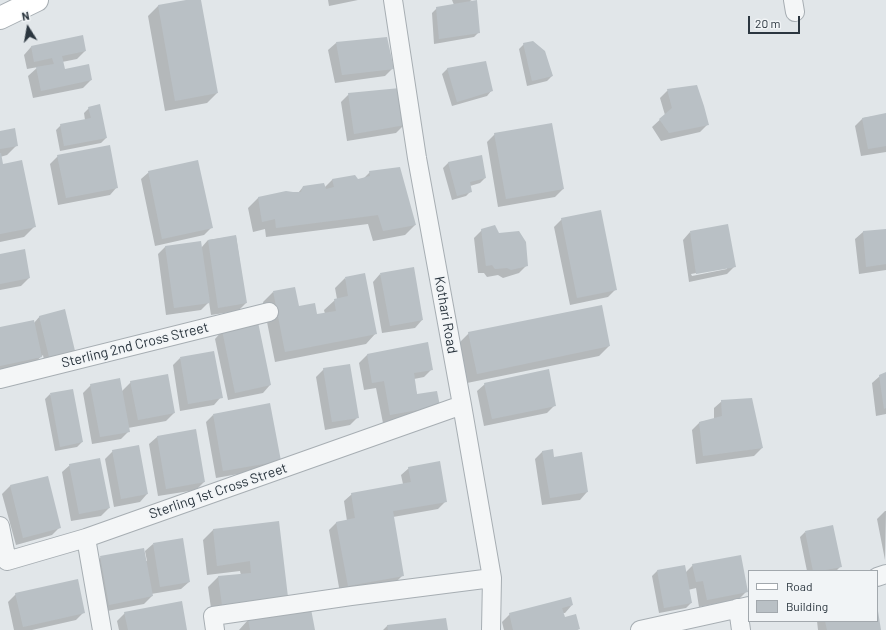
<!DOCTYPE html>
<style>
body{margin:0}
#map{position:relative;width:886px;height:630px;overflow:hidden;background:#e1e6e9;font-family:Barlow,sans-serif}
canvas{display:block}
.legend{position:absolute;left:748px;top:570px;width:130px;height:52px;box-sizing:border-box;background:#f1f4f6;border:1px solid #a2a8ad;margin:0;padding:5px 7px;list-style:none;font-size:12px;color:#2b363f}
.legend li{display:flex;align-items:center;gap:8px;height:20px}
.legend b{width:20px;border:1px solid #a2a8ad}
.north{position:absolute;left:8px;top:8px;width:40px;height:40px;-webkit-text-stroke:3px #f1f4f6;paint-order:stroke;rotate:349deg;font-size:11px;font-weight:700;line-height:16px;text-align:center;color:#2b363f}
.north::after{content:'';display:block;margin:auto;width:14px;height:18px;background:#2b363f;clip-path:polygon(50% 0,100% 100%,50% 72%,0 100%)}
.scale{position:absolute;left:748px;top:16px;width:52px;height:18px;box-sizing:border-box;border:2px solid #2b363f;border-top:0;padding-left:5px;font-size:12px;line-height:14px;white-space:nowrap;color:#2b363f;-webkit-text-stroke:3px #f1f4f6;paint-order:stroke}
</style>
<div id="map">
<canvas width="886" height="630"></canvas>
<ul class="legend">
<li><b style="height:5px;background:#fff"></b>Road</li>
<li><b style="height:11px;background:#b9c0c5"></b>Building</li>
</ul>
<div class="north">N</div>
<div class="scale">20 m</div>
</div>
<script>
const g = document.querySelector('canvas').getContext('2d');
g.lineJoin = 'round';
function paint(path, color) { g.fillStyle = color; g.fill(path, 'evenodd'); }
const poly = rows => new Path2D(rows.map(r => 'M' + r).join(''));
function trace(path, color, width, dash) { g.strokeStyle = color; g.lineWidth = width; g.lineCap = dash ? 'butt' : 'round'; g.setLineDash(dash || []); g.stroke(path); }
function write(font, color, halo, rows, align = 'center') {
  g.font = font + ' Barlow,sans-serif'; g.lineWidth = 3.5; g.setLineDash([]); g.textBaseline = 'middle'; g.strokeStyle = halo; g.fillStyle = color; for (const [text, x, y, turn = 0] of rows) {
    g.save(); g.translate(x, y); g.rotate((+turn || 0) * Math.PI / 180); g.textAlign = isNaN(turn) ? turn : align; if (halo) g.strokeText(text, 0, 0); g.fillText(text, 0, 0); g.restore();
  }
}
paint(poly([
 [191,0,200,0,217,93,207,103,165,111,148,16,158,6],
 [328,0,358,0,329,6],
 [452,0,472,0,470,1,470,2,479,32,474,37,434,44,432,13,437,8,454,5],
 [336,43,393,68,385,76,335,83,328,50],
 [524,44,552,76,547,81,527,86,519,49],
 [31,47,85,51,77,59,62,62,64,70,91,80,83,88,33,98,28,76,38,67,27,69,24,55],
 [448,68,492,90,487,96,452,106,442,74],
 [668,90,707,125,700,132,661,141,652,127,665,115,660,98],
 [349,94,404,125,396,133,347,141,341,102],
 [89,108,106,138,101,143,60,151,56,130,61,125,85,120,84,113],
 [886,114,886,152,861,156,855,126,863,118],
 [0,132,17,145,7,155,0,157,2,166,35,226,24,237,0,242],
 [495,134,563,189,555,197,498,207,487,142],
 [58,156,117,187,110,195,58,205,50,164],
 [481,156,485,178,480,183,470,186,471,191,466,196,452,200,443,168,448,163],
 [149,172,211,228,204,235,155,246,141,179],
 [370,172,415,225,405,235,373,241,368,224,266,237,265,229,253,232,248,208,258,198,298,193,303,187,324,188,332,180,355,177,358,180,363,179],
 [562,219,616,289,608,297,570,305,554,227],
 [482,230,498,234,527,265,519,273,503,278,498,275,487,277,484,273,478,273,474,238],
 [886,230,886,270,859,274,855,239,863,232],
 [690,232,735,266,727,274,689,282,683,240],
 [727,267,727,269,692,276,691,274],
 [236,236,246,303,238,311,211,315,209,302,201,310,166,315,158,254,165,247,201,248,208,240],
 [0,255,29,278,21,286,0,290],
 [380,274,422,320,415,328,382,333,373,282],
 [345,278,376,333,366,344,275,362,263,302,273,292,298,307,317,316,325,314,324,310,335,300,337,299,335,288],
 [40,316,75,354,45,365,43,355,33,364,0,371,0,328,34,323],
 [222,331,270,385,263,393,228,400,215,339],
 [469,333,609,346,599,356,467,383,459,343],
 [427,343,432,369,424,377,414,379,417,396,431,413,383,423,376,388,364,390,359,363,367,355],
 [180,358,221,397,214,405,180,411,173,365],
 [324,369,358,417,350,425,325,430,316,377],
 [886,373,886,414,876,416,872,383,880,376],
 [131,382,174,413,166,421,128,428,129,431,121,439,92,444,83,393,91,385,122,391],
 [485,384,555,405,547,413,484,426,477,391],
 [50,394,82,442,77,447,55,451,45,399],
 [722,401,762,448,754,456,696,464,692,430,700,422,714,419,714,408],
 [213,415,280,461,272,468,216,478,206,422],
 [195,430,204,482,196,490,158,496,149,444,157,437],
 [113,451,147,494,140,502,114,507,105,459],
 [543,451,553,458,587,492,580,500,542,505,535,459],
 [70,465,109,508,101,516,71,521,62,472],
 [409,468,446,501,438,509,393,517,403,575,395,583,340,593,329,530,337,522,347,521,344,501,352,494,403,484,401,475],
 [47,477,60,527,52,535,16,545,2,494,10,486],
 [885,511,886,511,885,560,877,519],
 [278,522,287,597,212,615,208,587,218,577,241,575,240,571,207,575,203,540,213,530],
 [805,532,841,566,836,571,807,571,800,537],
 [153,544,189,582,181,589,151,594,152,596,144,604,102,612,93,565,101,557,147,561,145,551],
 [693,565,747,591,739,599,699,607,696,588,688,590,691,603,686,608,659,613,652,576,657,571,685,573],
 [16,594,84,612,76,620,32,630,14,630,8,602],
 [572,605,565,613,562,613,564,619,579,629,577,630,504,630,502,622,510,614],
 [877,612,880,630,818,630,817,621,877,621],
 [125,613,186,630,119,630,117,621],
 [248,620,314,630,239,630],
 [388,625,447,630,383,630]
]), '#0003');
paint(poly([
 [186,0,201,0,218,93,175,101,158,5],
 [477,0,480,33,439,39,436,7],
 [83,35,86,51,62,56,65,69,89,64,92,80,41,91,36,67,54,64,52,58,34,62,31,46],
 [387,37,394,69,342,75,336,42],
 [533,41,545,51,553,76,532,81,523,43],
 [486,61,493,91,457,102,447,68],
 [697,85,704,106,709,125,669,133,659,119,672,108,667,89],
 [400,88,405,125,354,134,348,93],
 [100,104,107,138,64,146,60,124,91,118,88,107],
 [886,113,886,146,868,149,862,118],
 [552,123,564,189,506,199,494,133],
 [15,128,18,146,0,149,0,131],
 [110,145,118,188,66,198,57,155],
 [0,153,1,153,3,164,22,160,36,227,0,234],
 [482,155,486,178,470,182,472,192,457,196,448,162],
 [198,160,213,228,162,239,148,171],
 [400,167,416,225,383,231,378,215,276,228,275,219,262,222,258,197,286,191,293,192,301,192,303,186,324,183,326,189,334,187,332,179,355,175,358,179,370,176,369,171],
 [601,210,617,290,577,298,561,218],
 [728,224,736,267,696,274,690,231],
 [495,225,499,233,519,231,526,242,528,266,511,270,507,268,495,269,492,265,486,266,481,229],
 [886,229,886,264,866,267,863,231],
 [236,235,247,303,218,308,208,240],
 [201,241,210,303,174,308,165,246],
 [25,249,30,278,0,284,0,254],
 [414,267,423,320,390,326,380,273],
 [365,273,377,334,285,352,273,291,295,287,299,306,315,303,317,314,336,311,334,299,348,296,345,277],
 [602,305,610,346,477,374,468,332],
 [65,309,76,355,50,361,39,316],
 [34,320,42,357,0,366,0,327],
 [258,322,271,385,235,393,222,330],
 [428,342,433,370,414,373,417,394,437,391,440,406,390,415,384,381,372,383,367,354],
 [214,351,223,398,188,404,180,357],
 [350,364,359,418,332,422,323,368],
 [549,369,556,406,492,419,484,383],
 [886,372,886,408,884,409,879,375],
 [168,374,175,413,138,420,130,381],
 [120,378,130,432,100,437,90,384],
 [73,389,83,442,60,447,50,393],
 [752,398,763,448,703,456,699,422,722,416,721,400],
 [270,403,281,461,223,471,213,414],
 [196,429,205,482,166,489,157,436],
 [139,445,148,494,121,499,112,450],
 [553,449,554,457,582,452,588,492,550,498,542,451],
 [100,458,110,508,79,514,69,464],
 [440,461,447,502,393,511,404,576,348,586,336,522,355,518,351,493,411,482,408,467],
 [48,476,61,528,23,538,10,485],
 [279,521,288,597,222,605,218,576,251,573,250,561,217,566,213,529],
 [833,525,842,567,820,571,813,571,805,531],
 [183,538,190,582,160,587,153,543],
 [144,548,153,596,109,605,100,556],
 [741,555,748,592,707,600,703,581,696,582,692,564],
 [685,565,692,603,664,608,657,570],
 [78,579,85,613,23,627,15,593],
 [571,597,573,605,562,608,565,617,576,614,580,629,576,630,513,630,509,613],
 [182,601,187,630,128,630,124,612],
 [311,609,315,630,250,630,248,619],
 [877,611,878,611,881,630,827,630,825,621,877,621],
 [446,618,448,630,388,630,387,625]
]), '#b9c0c5');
const minor = poly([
 [393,0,417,158,462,405,492,578,491,630],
 [793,0,795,12],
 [0,379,269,312],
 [0,526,7,561,86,538,462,405],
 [86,538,102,630],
 [877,577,886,574],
 [738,608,741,630],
 [215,630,213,616,351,596,492,578],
 [640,630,749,606]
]);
const secondary = poly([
 [0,18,37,0]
]);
trace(minor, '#a7aeb3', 20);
trace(secondary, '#a7aeb3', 24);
trace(minor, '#f4f6f7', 18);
trace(secondary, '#fff', 22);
write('14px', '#2b363f', '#f1f4f6', [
 ["Kothari Road",446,315,80],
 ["Sterling 2nd Cross Street",135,345,-14],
 ["Sterling 1st Cross Street",218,491,-19]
]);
</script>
